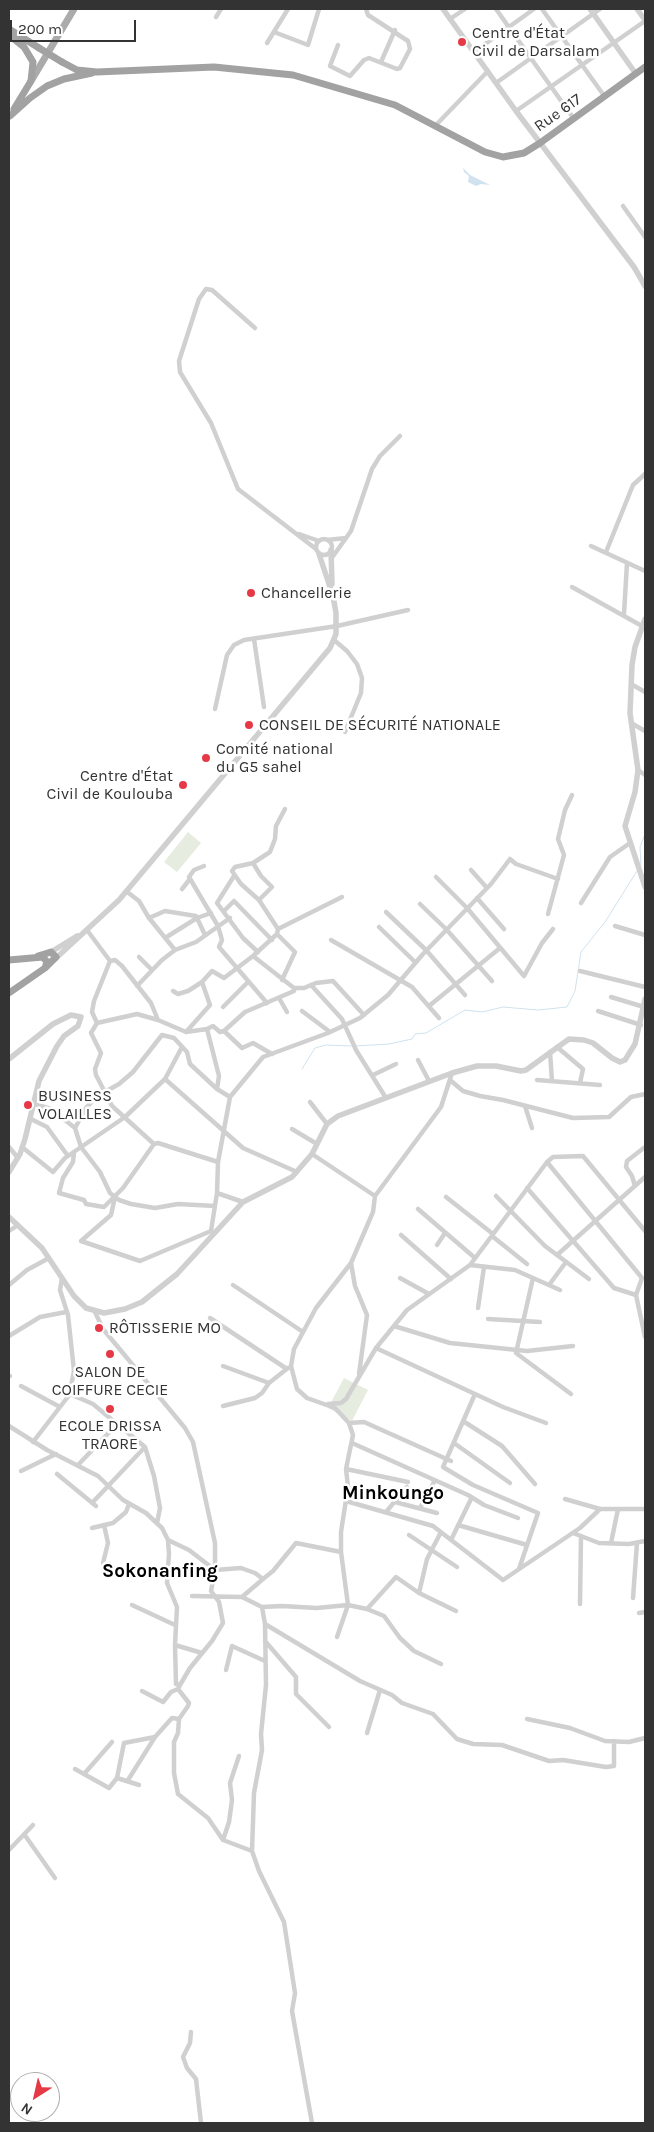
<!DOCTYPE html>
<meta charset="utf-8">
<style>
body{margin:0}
#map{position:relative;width:654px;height:2132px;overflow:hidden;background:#fff;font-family:Karla,sans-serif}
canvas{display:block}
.frame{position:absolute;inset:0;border:10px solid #333;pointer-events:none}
.north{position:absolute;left:10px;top:2072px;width:50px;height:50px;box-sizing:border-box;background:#fff;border:1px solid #adadad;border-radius:50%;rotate:215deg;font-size:14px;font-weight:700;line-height:20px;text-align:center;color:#333}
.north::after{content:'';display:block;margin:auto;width:18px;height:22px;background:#e63946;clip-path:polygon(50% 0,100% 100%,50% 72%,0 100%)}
.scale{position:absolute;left:10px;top:20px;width:126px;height:22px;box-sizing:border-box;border:2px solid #333;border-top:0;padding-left:6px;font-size:15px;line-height:18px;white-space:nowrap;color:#333;-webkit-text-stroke:4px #fff;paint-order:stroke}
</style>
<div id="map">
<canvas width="654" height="2132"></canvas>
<div class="frame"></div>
<div class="north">N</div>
<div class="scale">200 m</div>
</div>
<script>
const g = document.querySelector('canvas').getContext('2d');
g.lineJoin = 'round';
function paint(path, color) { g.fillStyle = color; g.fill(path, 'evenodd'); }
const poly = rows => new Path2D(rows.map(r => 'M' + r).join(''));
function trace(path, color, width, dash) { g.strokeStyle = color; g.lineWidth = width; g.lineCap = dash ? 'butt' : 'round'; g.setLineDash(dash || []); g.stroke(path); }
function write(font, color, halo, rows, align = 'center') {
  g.font = font + ' Karla,sans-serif'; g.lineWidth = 5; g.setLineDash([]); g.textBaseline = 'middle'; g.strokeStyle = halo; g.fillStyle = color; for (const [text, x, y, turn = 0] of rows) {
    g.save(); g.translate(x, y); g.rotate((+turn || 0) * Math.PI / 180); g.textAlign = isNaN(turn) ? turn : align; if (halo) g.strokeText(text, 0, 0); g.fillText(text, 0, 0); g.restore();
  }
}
paint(poly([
 [188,832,201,843,177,872,164,862],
 [344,1378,368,1390,352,1421,328,1408]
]), '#e6ecdf');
paint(poly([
 [463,168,470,175,490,185,481,184,476,186,468,182,469,176,464,172]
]), '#cfe2ee');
trace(poly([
 [641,865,640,847,645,834],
 [355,1046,389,1044,412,1039,415,1034,426,1033,465,1010,482,1012,503,1007,538,1010,567,1007,575,991,581,952,605,922,637,871],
 [302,1069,315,1048,326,1045,351,1046]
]), '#cfe2ee', 1);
trace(poly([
 [496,9,574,119],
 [542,9,605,97],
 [216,17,221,9],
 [450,19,465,9],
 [274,32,308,45,319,9],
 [267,43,288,9],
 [338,45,330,66,350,76,364,60,369,58,397,69,400,68,410,49,408,41,368,15,366,9],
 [474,52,534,9],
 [381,62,395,30],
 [496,83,600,9],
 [516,111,645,21],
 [436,125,488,71],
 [623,206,645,237],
 [255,328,212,290,206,289,199,299,179,361,180,372,211,423,238,489,316,549],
 [299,534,319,541],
 '316 547a8 8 0 1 1 16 0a8 8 0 1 1-16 0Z',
 [327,540,346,538],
 [591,546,645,571],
 [606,552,633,485,645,474],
 [331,559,351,531,372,469,380,456,400,436],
 [572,587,642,626],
 [624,614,627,563],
 [254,639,264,707],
 [334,640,347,651,357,664,362,678,361,693,345,732],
 [631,684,645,692],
 [215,709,227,655,234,645,244,640,337,626,408,610],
 [631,723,645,731],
 [638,770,645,775],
 [253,863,261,876,272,887,259,900],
 [204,866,194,870,189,877,218,926,222,940,219,947,267,1003],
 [471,870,487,888],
 [234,876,217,903,243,938,258,952],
 [436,877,467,908,524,976,542,943,553,929],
 [182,889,190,879],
 [126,891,139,901,149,918,165,911,196,916,197,918,211,913],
 [477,898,504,929],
 [581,903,610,857,630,843],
 [420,904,446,929,492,981],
 [224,911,234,901,272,940],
 [386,912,426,950,465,995],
 [548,914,564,855,558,839,565,810,572,795],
 [615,926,645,935],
 [379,927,415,962],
 [278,929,342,897],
 [87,930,110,961,94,1001,92,1012,97,1023],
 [165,938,197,918,205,935],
 [331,940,412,987,439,1018],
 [175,950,196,942,230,918],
 [253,956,294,988,304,988,316,983,333,981,364,1015],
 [139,957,152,970],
 [110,961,115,960,122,966,151,1003,158,1020],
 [580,971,645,987],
 [282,980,295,952,277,934,278,929,259,900,241,884,232,871,235,867,253,863,270,852,275,839,276,826,285,809],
 [311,985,342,1019,356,1050,386,1098],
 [137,986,162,960,175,950,149,918],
 [173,991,178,994,188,991,202,982,212,971,224,978,253,956,277,934],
 [611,997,644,1007],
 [279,998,287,1012],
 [429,1006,500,948],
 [223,1007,248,982],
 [302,1011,330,1032],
 [598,1011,641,1025],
 [97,1023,137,1014,158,1020,186,1032,207,1029,219,1076,217,1089],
 [97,1023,91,1033,101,1053,95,1069,96,1075,112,1106,154,1144],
 [207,1029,213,1026,220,1032,224,1031,245,1012,294,991,294,988],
 [224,1031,242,1048,253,1043,272,1054],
 [186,1032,210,1005,202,982],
 [557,1047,583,1069,580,1083],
 [550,1052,552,1081],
 [418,1060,429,1081],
 [373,1075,396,1064],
 [165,1079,243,1148,297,1172],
 [450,1080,463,1091,480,1096,503,1100,573,1118,609,1117,631,1097,645,1094],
 [537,1080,600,1085],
 [310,1102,327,1124],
 [34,1104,51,1109,75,1128,81,1147,100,1172,110,1193,119,1200,131,1204,155,1208,178,1204,215,1206],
 [525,1106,532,1128],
 [31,1119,47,1127,68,1156],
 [75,1128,86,1108,96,1097,119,1084,133,1072,162,1035,174,1038,187,1052,190,1064,217,1089,230,1097],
 [292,1129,317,1144],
 [9,1147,18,1158],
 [22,1147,53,1172,65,1158,125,1117,165,1079,182,1047],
 [74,1152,73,1162,63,1178,59,1193,84,1200,86,1204,104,1207,123,1188,154,1144,158,1143,218,1162],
 [312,1154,375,1196],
 [547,1162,642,1278,636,1295],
 [635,1186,632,1176,626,1167,627,1161,645,1147],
 [527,1188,614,1288,636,1295,645,1337],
 [217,1193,243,1202],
 [496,1196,545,1246,589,1279],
 [115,1197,111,1215,81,1241,140,1261,211,1231,217,1193,218,1162,230,1097,263,1057,328,1033,360,1018,388,995,423,954,491,884,510,859,516,864,558,879],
 [446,1197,493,1234],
 [418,1209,475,1258],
 [9,1231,18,1225],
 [401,1235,451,1279],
 [492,1236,527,1264],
 [437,1245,445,1233],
 [557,1255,645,1177],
 [351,1263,355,1286,367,1315,359,1374],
 [470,1265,515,1270,560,1290],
 [400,1278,429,1294],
 [533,1278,516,1353,571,1394],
 [9,1285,27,1270,49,1258],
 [233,1285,303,1332],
 [549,1285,566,1262],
 [478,1308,484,1267],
 [95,1312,103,1329,185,1428,193,1442,215,1543,215,1570,211,1591,219,1602,223,1623,212,1641,190,1668,180,1685,176,1684,175,1645,202,1653],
 [210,1318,287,1369],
 [488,1319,540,1322],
 [394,1326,450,1343,527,1351,573,1346],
 [9,1336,40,1317,66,1312],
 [376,1348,503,1407,546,1423],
 [223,1366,269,1383,288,1368],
 [9,1376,10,1376],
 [21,1386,60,1407],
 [70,1394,93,1404,145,1447,154,1476,160,1508,157,1523],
 [475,1394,443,1467,473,1485,538,1513,519,1569],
 [328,1404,341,1403,346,1399,376,1348,407,1310,470,1265,547,1162,553,1157,583,1156,645,1231],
 [223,1406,255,1398,262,1393,269,1383],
 [463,1421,502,1446,535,1484],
 [349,1423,364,1422,451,1461],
 [9,1426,47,1450,98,1476,123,1500,146,1513,162,1528,168,1540,169,1554,167,1583,177,1607,175,1645],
 [33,1442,70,1394,71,1386,74,1371,68,1315,60,1290,62,1278],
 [352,1443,468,1495,484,1505,518,1518],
 [454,1443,510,1483],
 [78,1465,118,1423],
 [346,1469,408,1482],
 [21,1471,56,1454],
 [57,1474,96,1506],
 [565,1499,600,1509,645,1509],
 [346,1501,433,1526,503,1580,580,1528,600,1509],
 [395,1502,437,1513],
 [92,1503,145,1447],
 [420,1508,435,1480],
 [386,1512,407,1487],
 [458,1525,527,1545],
 [92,1528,113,1523,126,1512,129,1504],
 [573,1533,599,1543,629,1544,645,1541],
 [409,1535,457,1567],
 [168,1540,189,1550,215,1570,241,1568,255,1573,263,1579,273,1571,296,1543,341,1552,341,1532,348,1487,346,1469,353,1435,349,1423,335,1408,307,1398,297,1389,291,1366,294,1349,316,1308,351,1263,373,1212,375,1196,441,1107,452,1073],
 [451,1540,471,1499],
 [611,1543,618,1509],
 [103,1563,108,1543,104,1525],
 [419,1593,427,1559,441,1532],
 [192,1596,242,1597,262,1607,265,1624,266,1685,261,1734,262,1750,254,1793,252,1851,259,1871,284,1922,295,1993,292,2011,312,2123],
 [242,1597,263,1579],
 [633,1598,637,1543],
 [580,1604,581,1536],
 [132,1605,175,1625],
 [262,1607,282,1606,317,1608,348,1605,367,1609,384,1616,400,1638,414,1651,441,1664],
 [367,1609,396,1577,419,1593,456,1611],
 [639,1613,645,1612],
 [265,1624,360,1681,392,1695,402,1703,433,1714,457,1739,473,1744,502,1745,549,1761,563,1760,606,1767,614,1766,614,1741],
 [337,1637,348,1605,341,1552],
 [265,1641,296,1677,296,1694,329,1727],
 [226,1670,232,1646,265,1661],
 [142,1691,163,1702,171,1692,178,1689],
 [179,1719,178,1733,174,1742,174,1773,178,1794,208,1818,223,1840,252,1851],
 [527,1719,570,1728,605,1741,629,1742,645,1738],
 [367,1733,380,1690],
 [75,1769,109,1788,117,1778,124,1743,155,1737],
 [84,1774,112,1742],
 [117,1778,139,1785],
 [128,1780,155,1737,172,1718,179,1719,188,1706,189,1703,178,1689,180,1685],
 [24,1834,55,1878],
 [223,1840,229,1822,232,1800,230,1783,239,1756],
 [9,1850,33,1825],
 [191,2032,190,2043,183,2057,187,2068,196,2079,201,2123]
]), '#d0d0d0', 4.5);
trace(poly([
 [443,9,516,111,634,267,645,286],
 [590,9,636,74],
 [637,9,645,20],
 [331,550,332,584],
 [645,619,635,647,632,665,630,713,638,770,635,792,625,826,645,887],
 [51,952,77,936],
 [55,959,119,900,330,648,336,634,336,613,333,596,319,554],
 [9,1059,53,1024,71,1015,81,1017,78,1026,64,1036,57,1046,39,1081,25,1139,20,1154,9,1172],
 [9,1217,42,1248,74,1296,86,1308,104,1313,125,1309,142,1302,177,1274,243,1202,292,1177,312,1154,327,1124,338,1116,452,1073,477,1066,496,1066,521,1071,526,1070,569,1039,584,1040,593,1043,612,1058,620,1062,625,1060,635,1044,645,999]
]), '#d0d0d0', 5.5);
trace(poly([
 [31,81,74,9]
]), '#ababab', 7);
trace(poly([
 [9,29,39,48],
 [9,35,24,47,33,62,31,81,14,109],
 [62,62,77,70,97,72,214,67,293,75,395,105,485,152,503,157,524,153,540,143,645,67],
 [10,116,30,98,47,86,64,79,92,73],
 [9,960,43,957,47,962,45,968],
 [9,993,45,968,56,957,51,952,38,956]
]), '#a2a2a2', 7);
trace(poly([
 [39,48,62,62]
]), '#a2a2a2', 7);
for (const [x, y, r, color] of [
 [462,42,5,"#e63946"],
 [251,593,5,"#e63946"],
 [249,725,5,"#e63946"],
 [206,758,5,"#e63946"],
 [183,785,5,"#e63946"],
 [28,1105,5,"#e63946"],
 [99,1328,5,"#e63946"],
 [110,1354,5,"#e63946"],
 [110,1409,5,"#e63946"]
]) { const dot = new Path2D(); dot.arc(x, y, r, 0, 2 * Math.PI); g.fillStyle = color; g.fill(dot); trace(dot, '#fff', 2); }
write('16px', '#333', '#fff', [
 ["Centre d'État",472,33],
 ["Civil de Darsalam",472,51],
 ["Chancellerie",261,593],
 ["CONSEIL DE SÉCURITÉ NATIONALE",259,725],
 ["Comité national",216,749],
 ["du G5 sahel",216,767],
 ["Centre d'État",173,776,"right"],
 ["Civil de Koulouba",173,794,"right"],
 ["BUSINESS",38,1096],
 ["VOLAILLES",38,1114],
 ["RÔTISSERIE MO",109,1328],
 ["SALON DE",110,1372,"center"],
 ["COIFFURE CECIE",110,1390,"center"],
 ["ECOLE DRISSA",110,1426,"center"],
 ["TRAORE",110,1444,"center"]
], 'left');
write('16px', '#333', '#fff', [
 ["Rue 617",558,113,-35]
]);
write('bold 19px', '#000', '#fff', [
 ["Minkoungo",393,1494],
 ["Sokonanfing",160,1572]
]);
</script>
